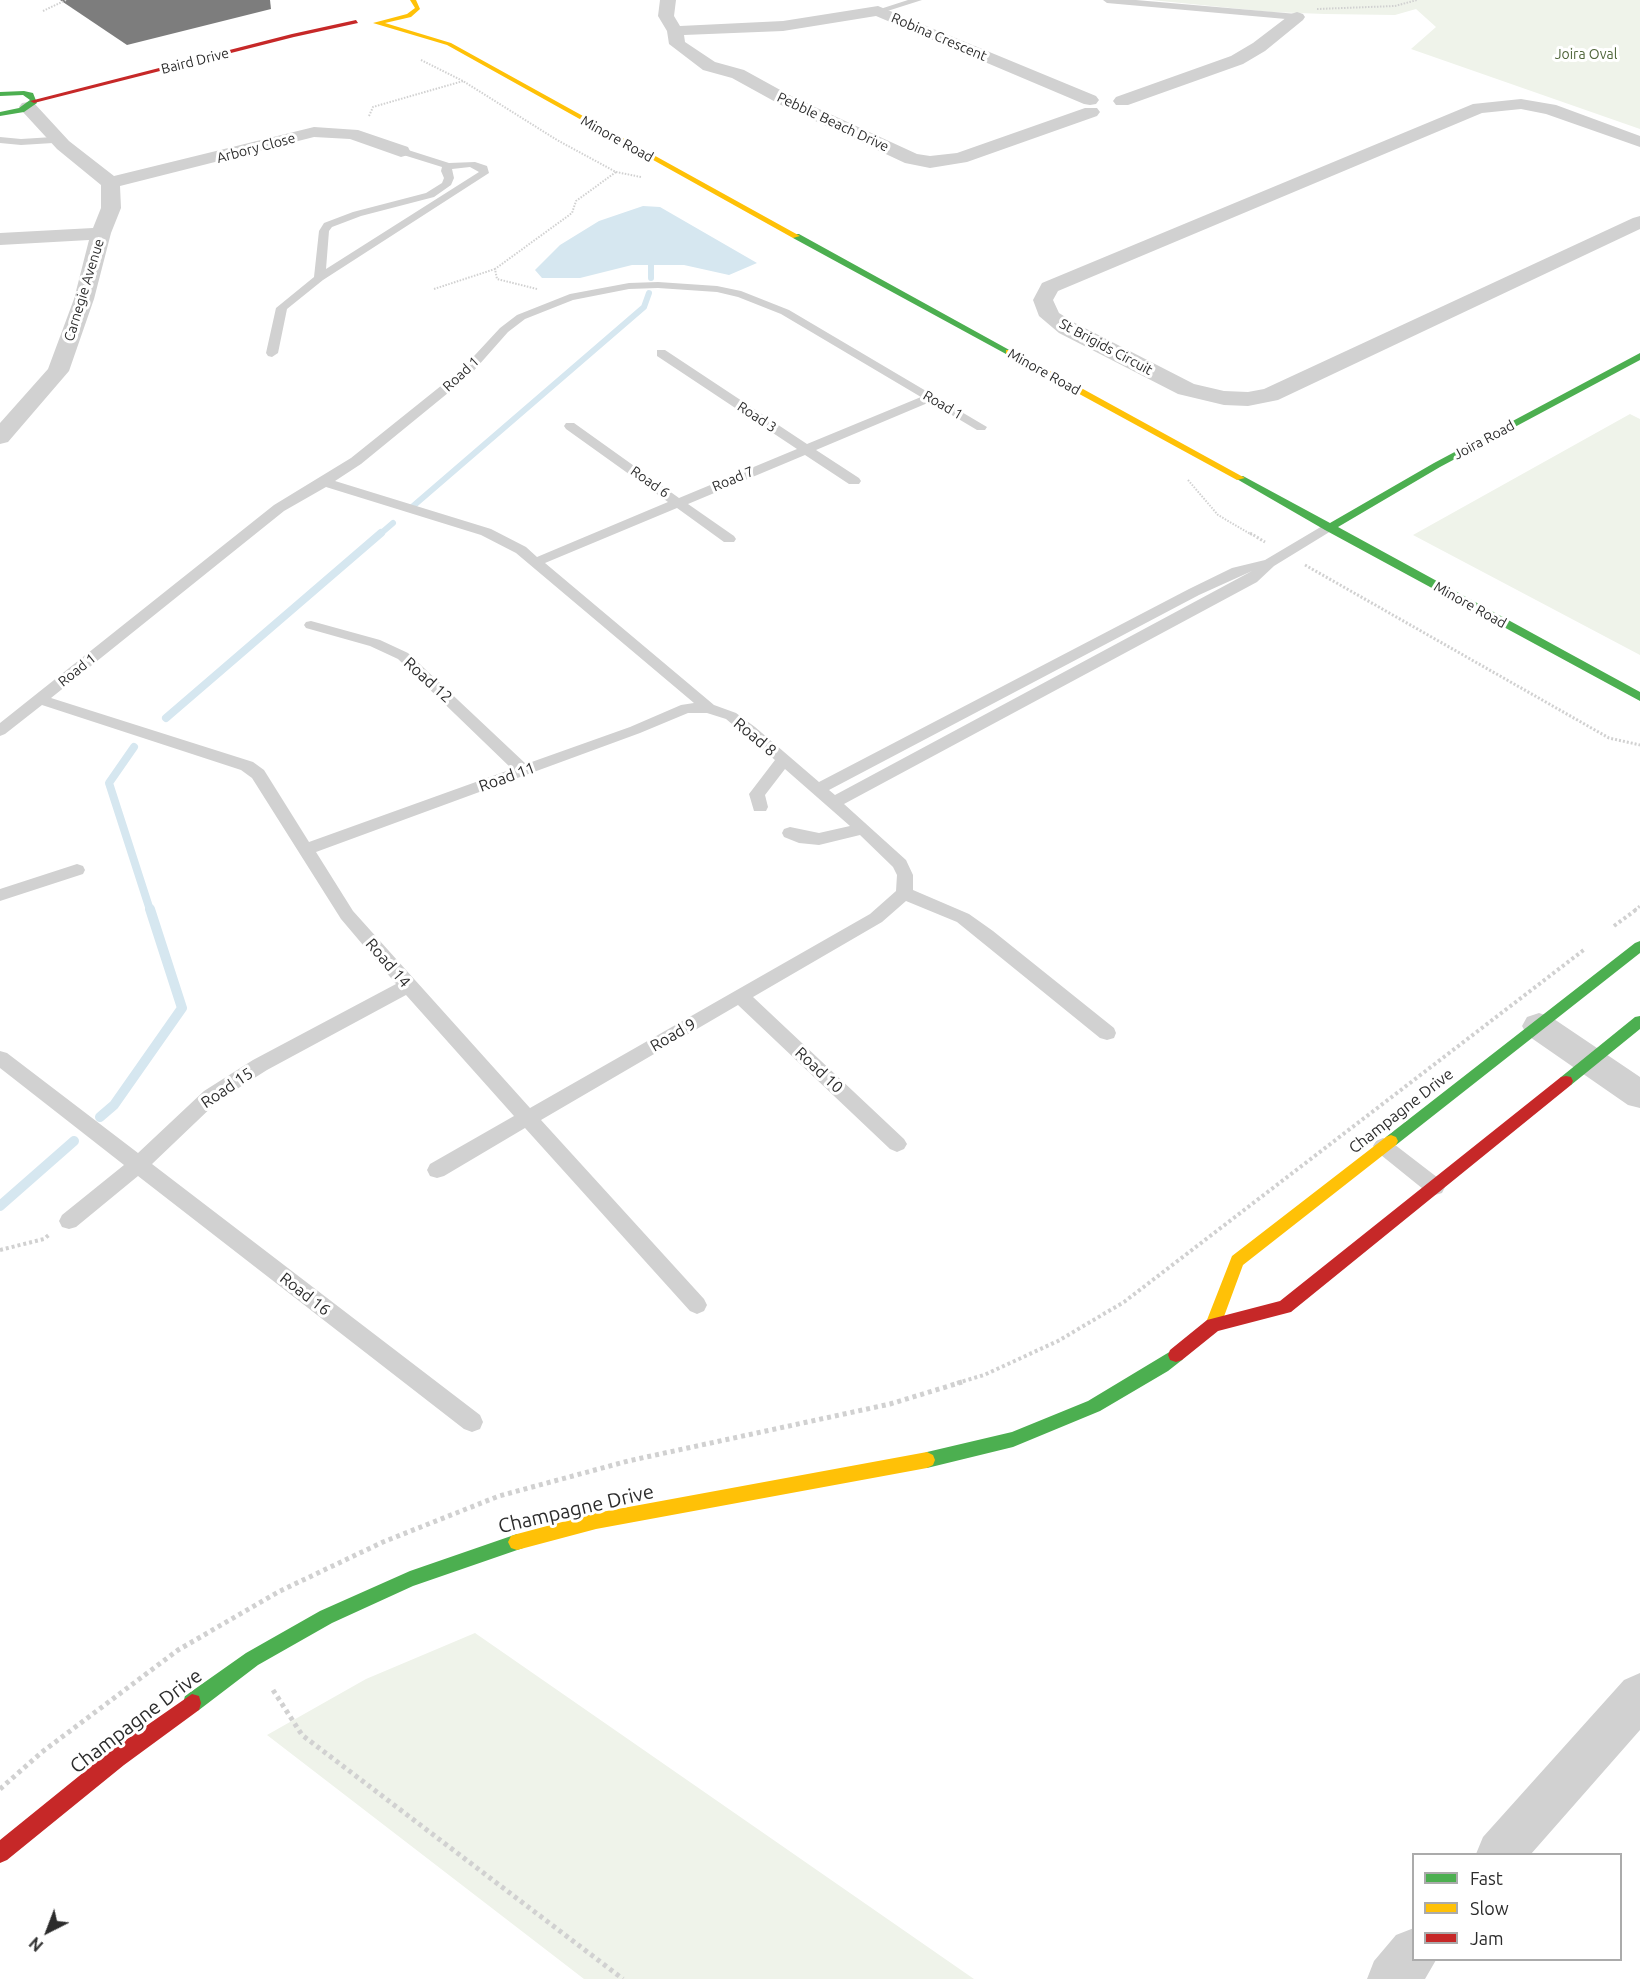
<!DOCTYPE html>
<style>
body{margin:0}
#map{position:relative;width:1640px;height:1979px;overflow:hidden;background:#fff;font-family:Ubuntu,sans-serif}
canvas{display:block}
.legend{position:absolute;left:1412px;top:1853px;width:210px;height:108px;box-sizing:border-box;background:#fff;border:2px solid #ababab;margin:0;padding:8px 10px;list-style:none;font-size:18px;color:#2c2c2c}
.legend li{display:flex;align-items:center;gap:12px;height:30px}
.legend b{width:30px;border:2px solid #ababab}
.north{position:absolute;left:18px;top:1901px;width:60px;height:60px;-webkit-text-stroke:4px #fff;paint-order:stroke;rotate:222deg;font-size:16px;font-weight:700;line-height:24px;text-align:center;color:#2c2c2c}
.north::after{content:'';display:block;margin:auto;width:21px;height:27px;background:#2c2c2c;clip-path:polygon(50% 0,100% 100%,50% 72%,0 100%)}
</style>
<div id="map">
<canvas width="1640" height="1979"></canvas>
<ul class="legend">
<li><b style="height:8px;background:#4caf50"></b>Fast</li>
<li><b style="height:8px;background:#ffc107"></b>Slow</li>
<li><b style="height:8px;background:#c62828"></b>Jam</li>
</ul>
<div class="north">N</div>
</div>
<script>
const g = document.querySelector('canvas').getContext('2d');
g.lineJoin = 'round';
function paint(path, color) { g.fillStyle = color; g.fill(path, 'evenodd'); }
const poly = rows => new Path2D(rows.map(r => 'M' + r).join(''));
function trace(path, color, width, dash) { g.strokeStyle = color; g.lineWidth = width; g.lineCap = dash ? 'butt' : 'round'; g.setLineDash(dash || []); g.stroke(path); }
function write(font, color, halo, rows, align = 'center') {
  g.font = font + ' Ubuntu,sans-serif'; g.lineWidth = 6; g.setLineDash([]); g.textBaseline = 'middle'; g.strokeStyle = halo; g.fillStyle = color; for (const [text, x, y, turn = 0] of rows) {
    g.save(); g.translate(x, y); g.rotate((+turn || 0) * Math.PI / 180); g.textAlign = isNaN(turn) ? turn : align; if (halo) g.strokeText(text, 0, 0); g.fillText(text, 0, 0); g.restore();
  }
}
paint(poly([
 [1151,0,1640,0,1640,129,1411,49,1436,27,1416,9,1395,15,1325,14,1271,12],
 [1630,414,1640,419,1640,655,1413,535],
 [475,1633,974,1979,584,1979,267,1735,366,1679]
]), '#eff3ea');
paint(poly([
 [643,206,660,207,757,263,729,275,684,265,632,265,580,278,542,278,535,270,560,245,599,221]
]), '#d6e7f0');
trace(poly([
 [651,253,651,278],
 [412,507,644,307,649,293],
 [379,535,393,523]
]), '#d6e7f0', 6);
trace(poly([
 [166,718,381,533],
 [134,747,109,783,150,910]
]), '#d6e7f0', 8);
trace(poly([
 [100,1117,114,1105,182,1008,150,909],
 [0,1206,74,1141]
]), '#d6e7f0', 10);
paint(poly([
 [60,0,270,0,271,9,127,45]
]), '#7d7d7d');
trace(poly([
 [1317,9,1395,6,1417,0],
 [43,11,66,0],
 [421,60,463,81,557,140,616,172,641,177],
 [369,116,373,107,463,81],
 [434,289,495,269],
 [537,289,497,279,495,269,572,213,576,201,616,172],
 [1188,480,1218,515,1252,535]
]), '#d1d1d1', 2, [1.5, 1.5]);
trace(poly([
 [1250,533,1265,542],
 [1305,565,1609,738,1640,745],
 [1635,910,1640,906]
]), '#d1d1d1', 3, [2, 2]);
trace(poly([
 [1614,926,1637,909],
 [0,1250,44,1239,50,1234],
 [957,1383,984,1375,1058,1341,1124,1302,1585,949]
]), '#d1d1d1', 4, [3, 3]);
trace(poly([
 [273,1690,302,1735,623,1979],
 [0,1789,42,1752,178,1650,280,1591,383,1542,499,1496,628,1461,890,1404,962,1382]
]), '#d1d1d1', 5, [4, 4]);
paint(poly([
 [908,0,922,0,878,14,874,11,908,0],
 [1103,0,1136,0,1297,14,1301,17,1297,20,1107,3,1103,0],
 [0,137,21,139,53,137,58,140,53,143,21,145,0,143,0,137],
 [397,149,405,149,449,163,475,162,487,166,489,173,323,280,287,309,278,353,272,357,268,356,266,353,276,308,314,277,319,231,324,223,353,212,426,193,442,183,444,178,441,171,442,167,397,153,397,149],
 [470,167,479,172,326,269,329,231,332,227,361,216,434,197,451,185,454,178,452,169,470,167],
 [658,282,717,286,741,291,789,310,987,427,985,430,977,430,930,402,816,450,859,478,861,481,859,484,849,484,805,455,688,504,734,536,736,539,734,542,724,542,677,508,545,563,714,705,736,713,755,727,819,782,1189,589,1232,568,1265,560,1324,525,1329,524,1336,528,1274,566,1257,582,844,804,906,860,913,875,913,890,969,914,993,931,1114,1028,1116,1033,1114,1038,1107,1040,1100,1038,957,922,906,901,882,922,753,997,904,1139,907,1144,904,1149,897,1152,890,1149,738,1005,541,1120,704,1299,707,1305,704,1311,697,1314,690,1311,525,1128,444,1176,437,1178,430,1176,427,1170,430,1164,514,1116,406,995,267,1070,218,1101,152,1164,480,1415,483,1422,480,1429,472,1432,464,1429,138,1176,76,1227,69,1229,62,1227,59,1221,62,1215,124,1165,0,1068,0,1051,7,1053,138,1153,204,1091,253,1060,396,984,341,919,252,778,241,770,42,705,5,734,0,736,0,723,274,505,351,458,462,369,500,328,517,315,570,294,629,283,658,282],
 [658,288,717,292,738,297,781,314,921,397,807,444,665,350,657,350,657,356,797,449,679,498,574,423,566,423,564,426,566,429,668,502,537,557,526,547,491,529,335,481,361,464,470,375,508,332,525,319,573,300,629,289,658,288],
 [326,487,481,535,516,553,694,703,681,705,630,727,526,764,408,653,380,640,311,621,306,622,304,625,306,628,370,646,398,659,512,769,309,842,264,770,253,762,51,698,284,511,326,487],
 [1252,571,835,795,829,790,1199,595,1252,571],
 [688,713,707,713,726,719,775,760,749,794,754,811,766,811,768,807,765,795,785,769,850,826,819,833,790,827,784,829,782,833,784,837,799,843,819,845,860,835,893,867,897,875,896,891,870,914,530,1108,353,911,316,852,640,733,688,713],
 [77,864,83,866,85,870,83,874,0,901,0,889,77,864],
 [1383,1138,1390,1141,1442,1181,1445,1187,1442,1193,1435,1195,1428,1193,1376,1151,1373,1146,1376,1141,1383,1138]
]), '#d1d1d1');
paint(poly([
 [660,0,676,0,674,16,680,26,783,21,878,6,1096,96,1099,100,1096,104,1090,105,1084,104,876,16,783,31,684,35,685,42,715,62,744,70,793,97,917,154,930,156,957,153,1085,108,1097,108,1100,112,1097,116,967,162,930,168,905,163,781,105,732,78,703,70,669,44,667,31,658,16,660,0],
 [1297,12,1303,14,1305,17,1303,20,1265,51,1243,64,1128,105,1116,105,1113,101,1116,97,1231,56,1253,43,1291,14,1297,12],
 [1521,99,1556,105,1640,136,1640,147,1546,114,1521,109,1482,113,1058,291,1053,300,1059,313,1075,323,1194,384,1224,391,1248,392,1264,389,1633,218,1640,216,1640,229,1278,400,1248,406,1224,405,1178,394,1059,333,1039,316,1033,300,1042,283,1473,104,1521,99],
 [28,102,34,103,69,141,114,176,314,127,358,130,408,147,410,151,408,155,401,157,350,139,314,137,120,186,121,208,111,233,94,299,69,371,8,442,0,444,0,423,48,369,74,299,89,240,0,245,0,233,93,228,101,208,101,185,57,149,22,111,19,107,22,103,28,102],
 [1539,1013,1551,1017,1640,1077,1640,1108,1628,1105,1527,1035,1522,1026,1527,1017,1539,1013],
 [1640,1673,1640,1730,1531,1854,1476,1854,1483,1837,1624,1680,1640,1673],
 [1414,1928,1414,1960,1436,1960,1425,1979,1367,1979,1374,1961,1396,1935,1414,1928]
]), '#d1d1d1');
paint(poly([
 [24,91,33,93,37,103,24,112,0,116,0,112,19,108,30,100,23,95,0,96,0,92,24,91],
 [793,234,799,234,1013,352,1006,354,793,238,793,234],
 [1640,353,1640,360,1440,467,1338,527,1640,692,1640,701,1325,530,1235,478,1243,476,1330,523,1434,463,1640,353],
 [1640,941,1640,953,1396,1145,1386,1145,1384,1141,1386,1137,1635,943,1640,941],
 [1640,1016,1640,1029,1571,1085,1561,1085,1559,1081,1561,1077,1635,1017,1640,1016],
 [1176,1348,1182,1350,1184,1355,1182,1360,1168,1371,1100,1411,1013,1447,927,1468,921,1465,919,1460,921,1455,927,1452,1012,1432,1088,1401,1176,1348],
 [517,1534,523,1536,526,1542,523,1548,413,1586,332,1623,258,1665,199,1710,192,1712,185,1710,183,1703,185,1696,246,1653,320,1611,410,1571,517,1534]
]), '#4caf50');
paint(poly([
 [410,0,416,0,420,9,411,17,385,23,451,43,800,236,793,238,447,45,373,23,407,14,415,8,410,0],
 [1006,350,1012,350,1245,478,1237,480,1006,354,1006,350],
 [1391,1135,1396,1137,1398,1141,1396,1145,1243,1265,1219,1330,1213,1332,1207,1330,1205,1325,1232,1256,1386,1137,1391,1135],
 [927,1452,933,1455,935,1460,933,1465,927,1468,596,1529,517,1550,511,1548,508,1542,511,1536,517,1534,596,1513,927,1452]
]), '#ffc107');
paint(poly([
 [356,20,358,23,294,37,34,103,30,101,292,34,356,20],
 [1566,1076,1571,1077,1573,1081,1571,1085,1291,1312,1218,1331,1182,1360,1176,1362,1170,1360,1168,1355,1170,1350,1207,1320,1280,1301,1561,1077,1566,1076],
 [192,1694,199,1696,201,1703,199,1710,124,1765,7,1860,0,1863,0,1840,110,1751,192,1694]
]), '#c62828');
write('14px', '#2c2c2c', '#fff', [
 ["Robina Crescent",939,37,23],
 ["Baird Drive",195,61,-14],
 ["Pebble Beach Drive",833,122,25],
 ["Minore Road",617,139,29],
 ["Arbory Close",256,148,-15],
 ["Carnegie Avenue",84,290,-73],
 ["St Brigids Circuit",1106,347,28],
 ["Minore Road",1044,372,29],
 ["Road 1",461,374,-43],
 ["Road 1",943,405,30],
 ["Road 3",757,417,33],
 ["Joira Road",1484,440,-28],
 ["Road 7",733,479,-23],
 ["Road 6",650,482,35],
 ["Minore Road",1470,605,29],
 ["Road 1",77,670,-39]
]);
write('14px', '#50663b', '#fff', [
 ["Joira Oval",1586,54]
]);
write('16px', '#2c2c2c', '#fff', [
 ["Road 12",428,680,42],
 ["Road 8",755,737,40],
 ["Road 11",507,777,-20],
 ["Road 14",388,963,49],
 ["Road 9",673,1035,-30],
 ["Road 10",819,1070,43],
 ["Road 15",227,1088,-34],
 ["Champagne Drive",1401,1111,-38],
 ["Road 16",305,1294,38]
]);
write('20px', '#2c2c2c', '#fff', [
 ["Champagne Drive",576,1509,-13],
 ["Champagne Drive",136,1721,-37]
]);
</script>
